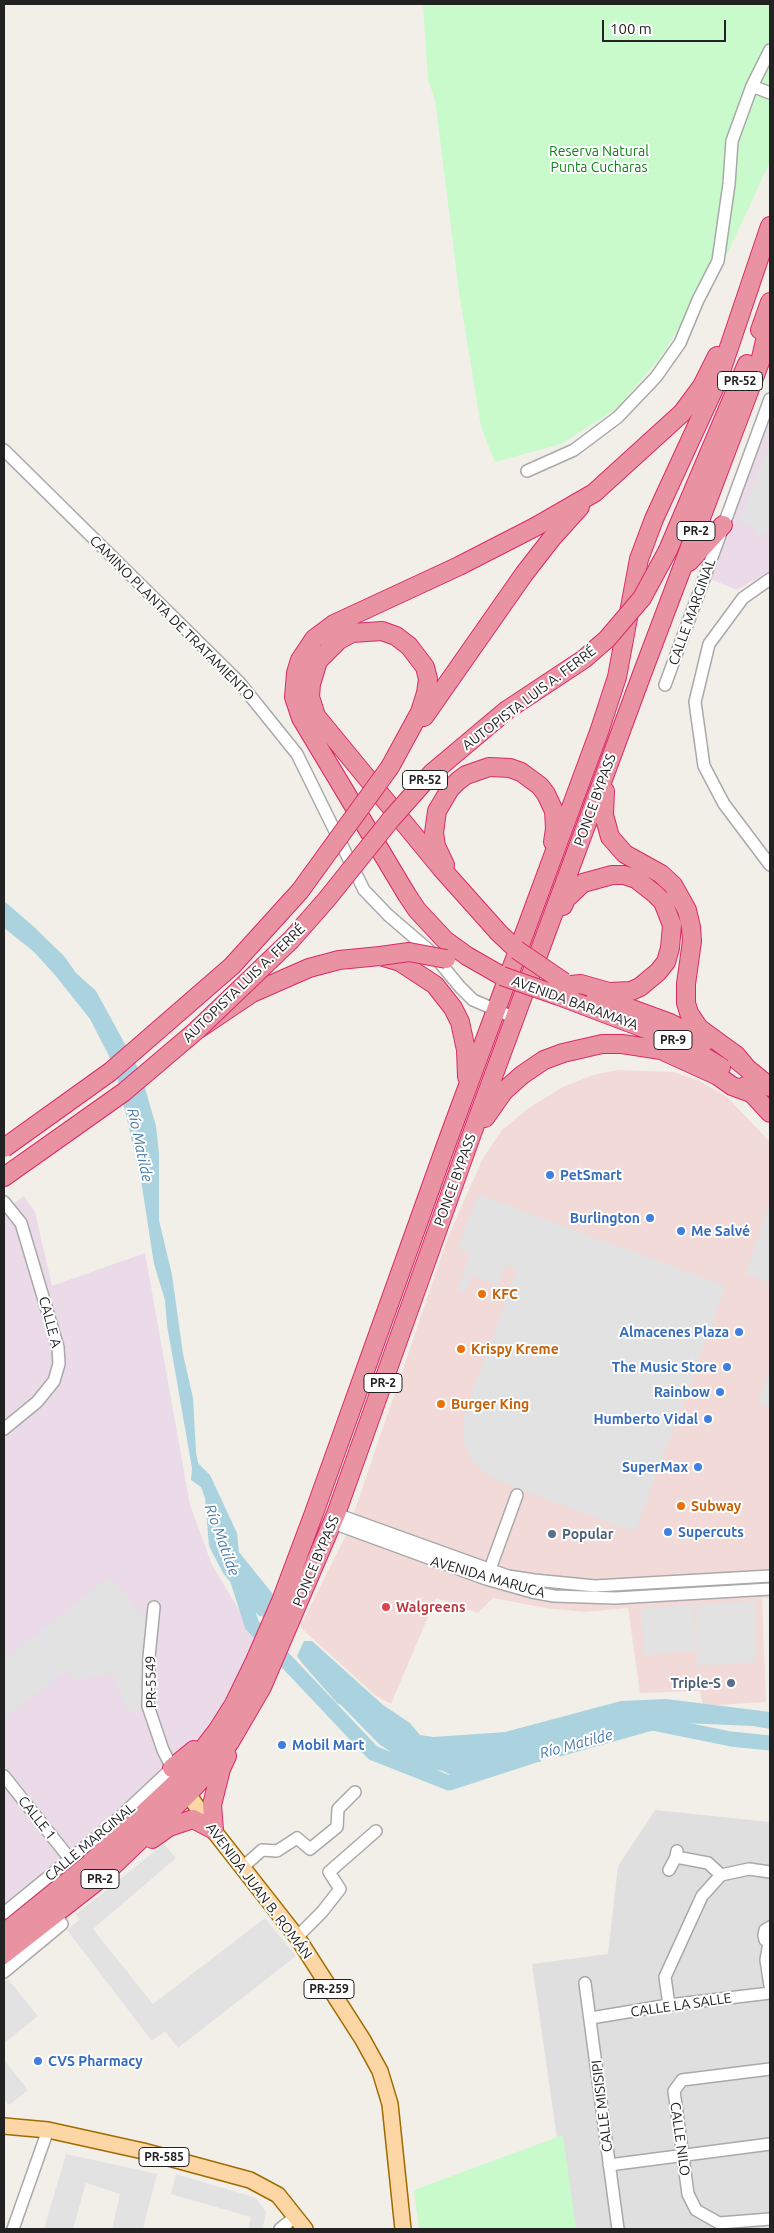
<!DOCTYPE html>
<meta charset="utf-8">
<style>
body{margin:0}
#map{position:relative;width:774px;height:2233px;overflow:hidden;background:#f2efe9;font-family:Ubuntu,sans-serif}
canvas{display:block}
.frame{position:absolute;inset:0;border:5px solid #222;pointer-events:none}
.scale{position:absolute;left:602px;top:20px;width:124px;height:22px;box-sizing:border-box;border:2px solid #222;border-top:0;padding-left:6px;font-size:15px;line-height:18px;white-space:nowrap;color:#222;-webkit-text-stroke:4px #fff;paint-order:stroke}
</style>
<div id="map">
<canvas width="774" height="2233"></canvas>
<div class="frame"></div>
<div class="scale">100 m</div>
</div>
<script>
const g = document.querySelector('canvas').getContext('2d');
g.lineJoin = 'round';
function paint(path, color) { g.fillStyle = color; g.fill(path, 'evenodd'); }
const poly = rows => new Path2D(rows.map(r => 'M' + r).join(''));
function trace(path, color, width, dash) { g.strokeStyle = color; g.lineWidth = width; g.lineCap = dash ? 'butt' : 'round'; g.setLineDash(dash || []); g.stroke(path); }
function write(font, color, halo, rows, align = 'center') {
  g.font = font + ' Ubuntu,sans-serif'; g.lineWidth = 4; g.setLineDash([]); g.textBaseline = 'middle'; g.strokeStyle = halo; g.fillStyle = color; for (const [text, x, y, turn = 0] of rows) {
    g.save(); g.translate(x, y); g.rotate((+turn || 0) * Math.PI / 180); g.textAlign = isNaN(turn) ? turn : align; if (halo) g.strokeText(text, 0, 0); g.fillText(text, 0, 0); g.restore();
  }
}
paint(poly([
 [655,1810,770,1822,770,2229,570,2229,532,1964,608,1954,618,1866]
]), '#e0dfdf');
paint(poly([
 [618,1070,673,1072,698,1080,727,1097,770,1142,770,1598,762,1598,766,1702,703,1706,700,1691,640,1693,628,1608,585,1612,545,1608,493,1598,478,1613,436,1598,391,1704,375,1695,300,1627,347,1533,448,1237,483,1158,502,1130,530,1107,563,1087,593,1075]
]), '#f2dad9');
paint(poly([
 [770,416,770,571,737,590,708,578],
 [24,1196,35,1212,52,1286,145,1253,190,1505,212,1565,256,1638,231,1688,205,1734,155,1797,4,1925,4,1211]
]), '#ebdbe8');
paint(poly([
 [423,4,770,4,770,162,728,252,659,359,616,409,561,444,495,462,481,427,459,292,435,99,428,80],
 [563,2135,576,2229,419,2229,414,2190]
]), '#c8facc');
paint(poly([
 [766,452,770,454,770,530,758,537,755,528,739,522],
 [478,1194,726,1286,635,1532,495,1480,473,1463,463,1440,463,1417,517,1269,506,1265,498,1286,472,1276,465,1293,457,1290,470,1253,458,1248],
 [770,1201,770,1283,745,1274],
 [770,1368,770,1408,758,1403],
 [110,1576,146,1621,144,1708,127,1712,113,1673,74,1680,66,1671,4,1718,4,1660],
 [755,1601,755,1662,697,1666,696,1605],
 [693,1605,696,1651,644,1655,641,1608],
 [164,1844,176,1858,93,1929,153,2004,265,1918,296,1956,178,2048,165,2031,152,2041,67,1930,80,1919,76,1914],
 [8,1979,38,2016,4,2043,4,1982],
 [4,2060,28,2090,9,2105,4,2099],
 [66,2154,157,2174,143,2229,112,2229,120,2194,86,2183,73,2229,44,2229],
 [176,2174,256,2198,266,2212,263,2229,248,2229,251,2217,171,2194]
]), '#e2e2e2');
paint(poly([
 [4,901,33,926,64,956,76,973,96,991,137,1066,143,1081,156,1126,159,1153,159,1220,172,1275,183,1354,193,1398,196,1452,198,1463,210,1475,237,1533,239,1552,276,1598,265,1617,259,1616,223,1573,209,1546,205,1498,201,1487,191,1480,192,1468,167,1325,165,1300,154,1264,141,1180,118,1081,109,1056,90,1019,55,975,33,951,4,928],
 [304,1641,312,1641,383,1705,410,1723,420,1735,433,1737,505,1732,621,1701,666,1699,770,1712,770,1729,753,1726,683,1723,654,1731,630,1728,605,1729,590,1734,567,1751,551,1754,540,1762,504,1760,476,1773,453,1776,443,1771,410,1765,379,1744,341,1705,337,1703,302,1663,297,1656]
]), '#aad3df');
trace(poly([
 [237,1578,252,1625,373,1753,449,1783,535,1755],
 [559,1749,652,1723,731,1739,770,1743]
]), '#aad3df', 15);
const minor = poly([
 [752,86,770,93],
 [4,450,239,682,297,754,364,890,388,915,431,952,460,987,473,1000,515,1018],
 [527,471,574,450,618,417,656,377,680,343,698,300,718,261,729,184,732,141,752,86,770,50],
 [770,579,743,598,709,644,695,702,704,766,724,804,770,865],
 [665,685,770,399],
 [4,1202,21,1223,58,1347,59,1364,54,1381,37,1402,4,1429],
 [336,1514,508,1576,534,1580,595,1586,770,1576],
 [333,1523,486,1579,532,1592,554,1596,615,1598,770,1589],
 [490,1569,517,1495],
 [154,1607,149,1657,148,1706,163,1750,174,1772],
 [4,1776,70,1859],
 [676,1857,708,1863,721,1875],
 [243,1867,262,1850,277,1851,297,1838,310,1849,337,1827,338,1809,355,1792],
 [669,1870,676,1857,677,1851],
 [4,1913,107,1829,172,1768],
 [770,1927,765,1930,764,1935,765,1940,770,1943],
 [297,1937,322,1912,340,1889,329,1872,376,1831],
 [769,1943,766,1960,770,1986],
 [4,1972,62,1924,55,1914],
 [585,1983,618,2229],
 [669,2005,665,1977,702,1896,721,1875,749,1869,770,1872],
 [591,2018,669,2005,770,1993],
 [770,2069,682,2080,674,2091,688,2194,696,2210,719,2223,770,2219],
 [609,2165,770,2144],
 [13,2229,48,2130],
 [280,2229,296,2216]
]);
const major = poly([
 [182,1785,210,1826,297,1937,363,2040,380,2071,390,2104,403,2229],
 [4,2126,48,2130,143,2151,250,2180,278,2195,305,2229]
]);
const highway = poly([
 [760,330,770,302],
 [668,550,747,364],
 [689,562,723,525],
 [424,717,524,574,552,538,580,507],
 [390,767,420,712,426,693,428,679,425,667,409,646,396,636,382,631,352,633,339,640,318,661,311,684,310,697,316,716,441,868,499,933,517,950],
 [605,791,604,815,610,837,625,854,661,874,673,885,687,910,691,927,692,941,686,984,686,1003,689,1013,699,1028,736,1055,746,1067],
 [445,865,436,846,434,833,437,811,450,789,458,781,466,775,489,767,510,768,521,772,540,786,546,794,554,811,555,829,553,842],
 [563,906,566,899,583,883,612,875,624,875,636,879,655,894,663,902,672,925,670,948,666,962,658,972,640,987,631,991,609,992,581,984,571,985],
 [502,976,467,956,445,940,417,910,407,895,301,718,294,697,296,673,300,660,314,639,334,624,459,566,535,527,594,493,682,413,702,386,717,356],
 [559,996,667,1037,693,1050,721,1067],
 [596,996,670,1023,706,1041],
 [737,1060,770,1087],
 [745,1086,770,1113],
 [485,1118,504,1091,522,1075,544,1060,563,1053,602,1044,622,1044,661,1050,718,1076,732,1086,754,1094],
 [4,1177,124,1092,197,1030,252,993,309,968,339,960,380,956,400,962,435,985,453,1008,460,1022,466,1050,467,1077],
 [172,1768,194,1750],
 [214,1830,212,1805,221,1769,227,1756],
 [152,1839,169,1827,193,1819,214,1830],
 [4,1933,87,1866,179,1780,217,1731,234,1704,254,1663,281,1601,314,1513,446,1145,599,732,617,677,639,559,654,519,718,380,770,226],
 [4,1954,96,1882,188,1794,208,1772,230,1742,262,1687,336,1514,470,1139,642,674,760,362,770,319]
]);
trace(minor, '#a9a9a9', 14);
trace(major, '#a06b00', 18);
trace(highway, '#dc2a67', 20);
trace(minor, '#fff', 11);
trace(major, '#fcd6a4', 15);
trace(highway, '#e892a2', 18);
const highwayBridge = poly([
 [517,950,564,982],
 [380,956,409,952,446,959],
 [502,976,559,996],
 [197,1030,291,940,327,899,392,818,432,773,507,710,584,659,607,639,642,598,668,550],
 [4,1148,110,1072,232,966,300,891,390,767]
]);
trace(highwayBridge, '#dc2a67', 20, []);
trace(highwayBridge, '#e892a2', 18);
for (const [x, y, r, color] of [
 [550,1175,5,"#3f7fe0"],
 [650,1218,5,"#3f7fe0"],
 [681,1231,5,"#3f7fe0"],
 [482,1294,5,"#e8710a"],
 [739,1332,5,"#3f7fe0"],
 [461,1349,5,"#e8710a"],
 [727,1367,5,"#3f7fe0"],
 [720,1392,5,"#3f7fe0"],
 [441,1404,5,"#e8710a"],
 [708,1419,5,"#3f7fe0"],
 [698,1467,5,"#3f7fe0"],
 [681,1506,5,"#e8710a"],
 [668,1532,5,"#3f7fe0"],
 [552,1534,5,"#5c6f8a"],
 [386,1607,5,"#e0444e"],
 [731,1683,5,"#5c6f8a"],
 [282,1745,5,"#3f7fe0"],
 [38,2061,5,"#3f7fe0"]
]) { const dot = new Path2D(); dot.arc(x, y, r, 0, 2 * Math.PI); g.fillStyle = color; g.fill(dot); trace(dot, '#fff', 2); }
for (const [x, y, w] of [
 [740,381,45],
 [696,531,38],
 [425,780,45],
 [673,1040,38],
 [383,1383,38],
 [100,1879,38],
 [329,1989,50],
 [164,2157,50]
]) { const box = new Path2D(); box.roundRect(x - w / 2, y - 9.5, w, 19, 4); g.fillStyle = '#fff'; g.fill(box); trace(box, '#222', 1); }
write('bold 12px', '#222', null, [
 ["PR-52",740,381],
 ["PR-2",696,531],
 ["PR-52",425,780],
 ["PR-9",673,1040],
 ["PR-2",383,1383],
 ["PR-2",100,1879],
 ["PR-259",329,1989],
 ["PR-585",164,2157]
]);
write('14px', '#0c8416', '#fff', [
 ["Reserva Natural",599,151],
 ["Punta Cucharas",599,167]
]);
write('14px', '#222', '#fff', [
 ["CALLE MARGINAL",692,612,-70],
 ["CAMINO PLANTA DE TRATAMIENTO",172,618,45],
 ["AUTOPISTA LUIS A. FERRÉ",529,698,-37],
 ["PONCE BYPASS",595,800,-70],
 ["AUTOPISTA LUIS A. FERRÉ",244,983,-44],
 ["AVENIDA BARAMAYA",575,1003,20],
 ["PONCE BYPASS",455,1180,-70],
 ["CALLE A",50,1322,75],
 ["PONCE BYPASS",316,1561,-67],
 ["AVENIDA MARUCA",488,1577,16],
 ["PR-5549",151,1682,-91],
 ["CALLE 1",37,1818,52],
 ["CALLE MARGINAL",90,1842,-40],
 ["AVENIDA JUAN B. ROMÁN",259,1891,53],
 ["CALLE LA SALLE",681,2005,-8],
 ["CALLE MISISIPI",602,2106,-97],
 ["CALLE NILO",680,2139,82]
]);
write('bold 14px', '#366cbe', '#fff', [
 ["PetSmart",560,1175,"left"],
 ["Burlington",640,1218],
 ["Me Salvé",691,1231,"left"],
 ["Almacenes Plaza",729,1332],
 ["The Music Store",717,1367],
 ["Rainbow",710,1392],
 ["Humberto Vidal",698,1419],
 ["SuperMax",688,1467],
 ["Supercuts",678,1532,"left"],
 ["Mobil Mart",292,1745,"left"],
 ["CVS Pharmacy",48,2061,"left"]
], 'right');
write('bold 14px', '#c56008', '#fff', [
 ["KFC",492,1294],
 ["Krispy Kreme",471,1349],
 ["Burger King",451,1404],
 ["Subway",691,1506]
], 'left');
write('bold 14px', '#4e5e75', '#fff', [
 ["Popular",562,1534],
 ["Triple-S",721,1683,"right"]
], 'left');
write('bold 14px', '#be3a42', '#fff', [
 ["Walgreens",396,1607]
], 'left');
write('italic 15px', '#4a7aab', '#fff', [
 ["Río Matilde",140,1145,78],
 ["Río Matilde",222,1540,70],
 ["Río Matilde",576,1744,-15]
]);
</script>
